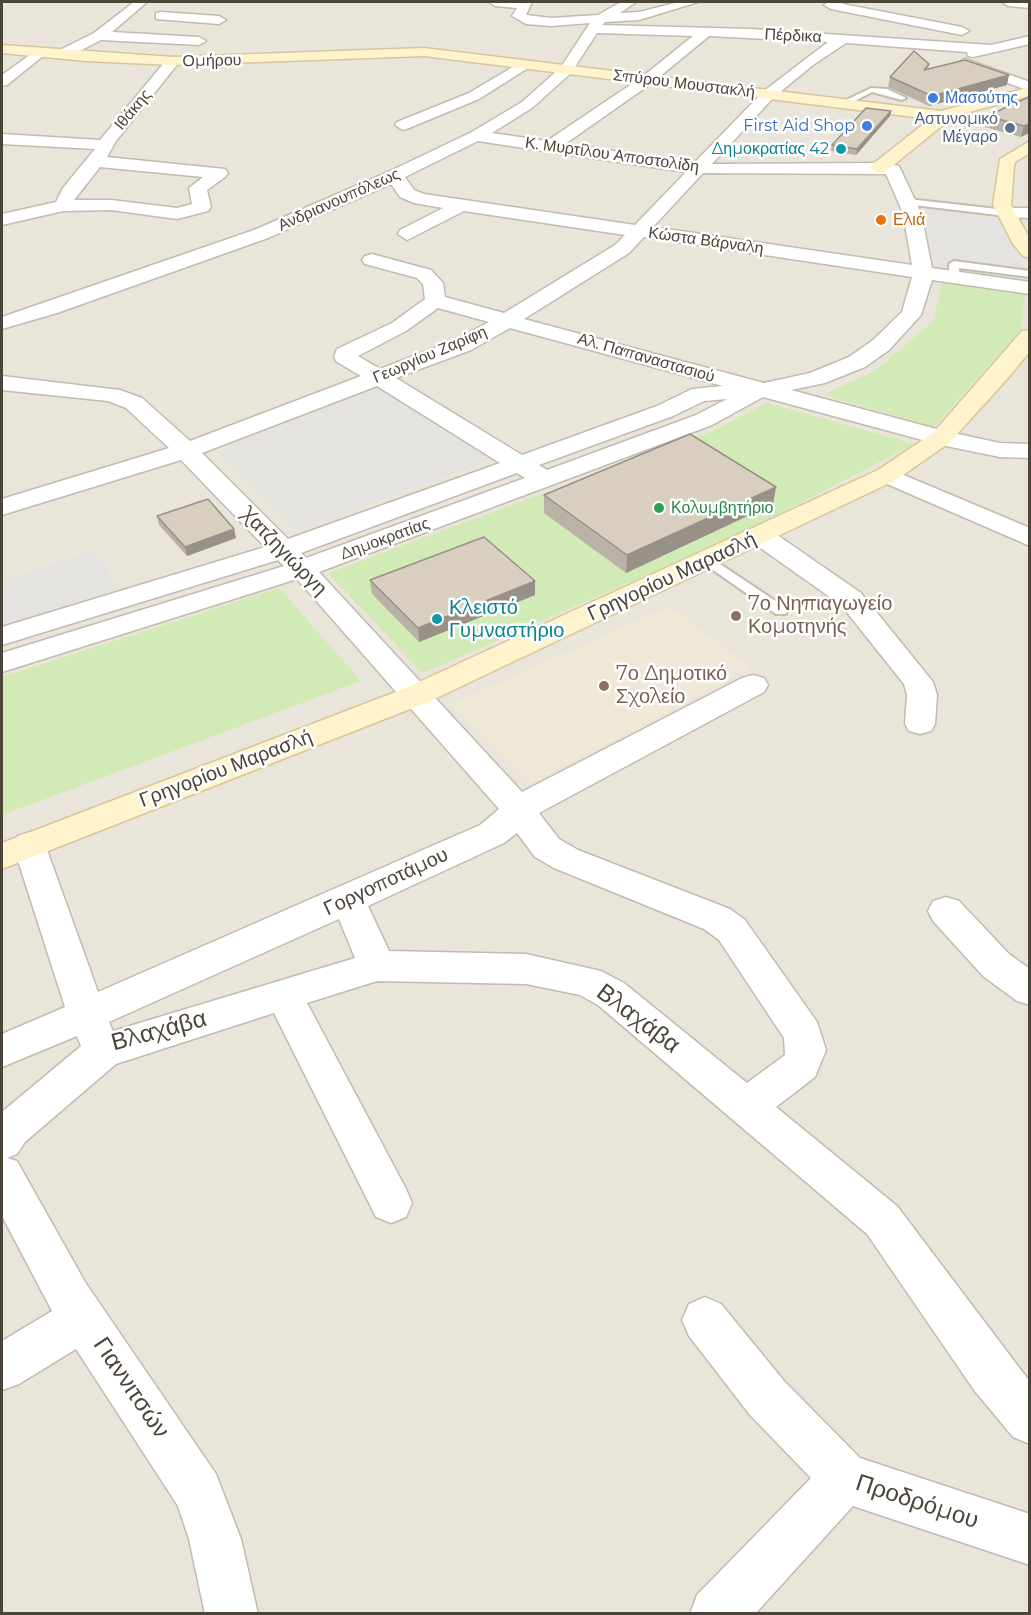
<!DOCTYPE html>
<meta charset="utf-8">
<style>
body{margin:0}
#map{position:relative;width:1031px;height:1615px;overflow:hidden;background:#f6f3ec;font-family:Montserrat,sans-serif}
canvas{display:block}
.frame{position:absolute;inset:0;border:3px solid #4b4439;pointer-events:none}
</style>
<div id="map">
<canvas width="1031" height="1615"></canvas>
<div class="frame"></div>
</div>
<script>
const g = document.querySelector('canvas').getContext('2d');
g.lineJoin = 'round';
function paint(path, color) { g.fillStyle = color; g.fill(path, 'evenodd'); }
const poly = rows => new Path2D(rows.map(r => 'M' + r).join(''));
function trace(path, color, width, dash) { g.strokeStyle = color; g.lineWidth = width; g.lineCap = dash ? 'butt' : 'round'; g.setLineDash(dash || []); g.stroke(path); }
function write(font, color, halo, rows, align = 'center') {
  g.font = font + ' Montserrat,sans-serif'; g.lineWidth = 5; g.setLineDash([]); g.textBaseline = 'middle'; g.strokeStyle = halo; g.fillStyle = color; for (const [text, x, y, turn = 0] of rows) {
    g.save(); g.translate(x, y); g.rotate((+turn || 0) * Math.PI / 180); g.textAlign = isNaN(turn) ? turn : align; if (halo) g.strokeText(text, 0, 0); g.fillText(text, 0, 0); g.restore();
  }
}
paint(poly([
 [2,2,1029,2,1029,1613,2,1613]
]), '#eae5da');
paint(poly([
 [669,606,751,668,530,784,452,704]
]), '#efe8d6');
paint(poly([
 [942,282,1025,295,1021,329,934,427,823,395,876,370,930,324,934,319],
 [767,403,914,444,748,530,423,673,328,573,715,430],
 [279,588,361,681,2,815,2,677]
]), '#d2eab5');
paint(poly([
 [922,208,1001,220,1022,262,1024,282,934,269],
 [378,387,493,459,293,531,215,451],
 [95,551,120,591,2,627,2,580]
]), '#e5e3e0');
const lane = poly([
 [871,88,887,89,906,98,902,100,872,92,847,105,840,103,871,88],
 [908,199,1006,210,1011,213,1006,216,905,204,905,200,908,199],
 [954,261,1030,271,1030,277,959,268,960,278,955,281,950,278,949,264,954,261],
 [708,556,786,608,786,614,776,614,703,563,701,560,708,556]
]);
const street = poly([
 [134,2,147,2,112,32,199,37,206,41,199,45,101,40,66,58,56,58,56,52,94,33,134,2],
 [489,2,532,2,526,15,551,18,598,15,621,2,636,2,620,13,639,12,679,2,698,2,639,20,605,22,602,25,751,29,991,45,1030,36,1030,44,973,57,968,56,967,52,846,43,813,65,774,97,712,164,879,163,899,166,921,213,932,268,1030,282,1030,294,932,280,921,315,889,350,865,367,825,383,791,390,944,431,1000,443,1030,444,1030,458,1000,457,941,445,763,397,712,425,319,572,522,792,742,678,753,675,764,678,768,685,764,692,539,813,559,839,578,850,730,909,745,920,817,1022,826,1050,815,1077,776,1107,897,1206,1030,1382,1030,1444,1013,1437,974,1390,867,1234,598,1005,580,995,526,984,377,981,307,1003,406,1189,412,1203,406,1217,391,1223,376,1217,274,1013,116,1064,25,1142,17,1154,7,1158,17,1161,85,1282,216,1474,241,1539,258,1614,205,1614,189,1539,178,1506,76,1349,19,1384,2,1390,2,1341,52,1311,2,1216,2,1112,81,1046,77,1036,2,1067,2,1034,65,1007,13,845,18,836,30,832,42,836,98,992,480,825,499,809,297,579,2,672,2,653,284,566,278,560,2,645,2,627,265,547,181,460,2,515,2,499,169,448,126,408,108,401,2,390,2,376,120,390,142,398,190,441,361,376,337,362,334,357,337,349,392,323,425,299,423,284,417,278,365,264,362,260,365,256,372,254,431,270,443,283,445,297,504,313,615,245,625,235,464,211,407,240,398,234,400,230,443,208,414,203,400,197,391,184,268,238,57,313,2,329,2,317,254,230,386,173,470,133,522,102,561,67,590,23,551,26,526,24,512,16,517,8,495,6,489,2],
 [597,33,693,36,642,77,547,141,492,133,532,108,571,73,597,33],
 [709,36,828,42,764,91,694,163,565,144,652,83,709,36],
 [478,141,550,152,686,172,635,225,424,194,414,190,405,177,478,141],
 [703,173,886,174,903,213,912,265,653,227,703,173],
 [644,237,912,277,902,312,873,340,849,357,810,373,764,383,524,319,629,253,644,237],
 [438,308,489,322,455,340,380,369,358,356,406,331,438,308],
 [510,328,723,386,692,389,657,406,522,455,396,378,471,350,510,328],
 [377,386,500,463,288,539,202,453,377,386],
 [727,399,696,415,547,470,539,465,673,416,704,401,727,399],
 [517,473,525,478,306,558,301,553,517,473],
 [517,833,535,857,554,868,704,929,719,940,784,1038,785,1055,747,1083,624,983,601,971,526,954,389,951,368,906,504,843,517,833],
 [339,919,355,958,113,1031,109,1022,339,919],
 [828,2,844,2,843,4,962,27,969,31,962,35,831,9,824,5,828,2],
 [1002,2,1030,2,1030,8,1008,6,1002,2],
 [161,12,219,16,226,20,219,24,156,19,156,13,161,12],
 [38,49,45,53,43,56,7,85,2,86,2,75,38,49],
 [173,57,180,61,116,141,107,157,225,169,228,173,225,177,207,190,211,207,208,211,177,219,111,210,63,211,2,225,2,214,56,202,63,188,95,149,2,144,2,134,100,140,168,58,173,57],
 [100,167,203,177,189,188,192,204,177,208,111,200,74,200,100,167],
 [965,59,1030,82,1030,91,960,66,958,63,965,59],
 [523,61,530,65,528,68,479,99,409,128,403,130,395,125,397,122,469,93,523,61],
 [1006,208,1030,208,1030,218,1000,217,997,213,1006,208],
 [887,468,1030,528,1030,546,878,480,875,475,878,470,887,468],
 [761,528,770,530,861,593,933,682,937,695,935,724,931,731,920,734,909,731,905,724,907,695,904,684,841,605,752,542,748,536,752,530,761,528],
 [946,897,959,901,1009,954,1030,969,1030,1005,1017,1001,983,976,933,921,928,911,933,901,946,897],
 [705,1297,721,1304,784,1381,860,1458,1030,1514,1030,1565,853,1506,755,1614,690,1614,697,1595,811,1478,750,1415,689,1336,682,1320,689,1304,705,1297]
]);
const secondary = poly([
 [2,45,173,57,424,48,941,111,1030,87,1030,96,954,116,885,172,879,173,870,168,873,164,930,119,424,56,173,65,86,61,2,53,2,45],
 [1030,141,1030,153,1015,162,1014,167,1011,205,1030,239,1030,258,1023,256,1013,244,993,205,1000,159,1030,141],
 [1030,330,1030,351,1008,378,949,443,896,480,428,702,2,869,2,843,406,688,878,470,933,433,1022,331,1030,330]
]);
trace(lane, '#c2bbae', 4);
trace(street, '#c2bbae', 3);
trace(secondary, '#d6c79b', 3);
paint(lane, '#fff');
paint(street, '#fff');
paint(secondary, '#fff3cd');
paint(poly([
 [929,64,928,69,1007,85,929,106,888,87,890,77],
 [1029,97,1029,133,1021,137,985,127,987,116],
 [891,111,890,116,856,155,831,151,832,145],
 [776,487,773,504,626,573,544,513,544,495],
 [157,516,234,529,236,538,187,556,159,525],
 [370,580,535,595,419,642,372,594]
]), '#bab2a6');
paint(poly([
 [1009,75,1007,85,929,106,932,96],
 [891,111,890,116,856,155,857,149],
 [1029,124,1029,133,1021,137,1024,126],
 [776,487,773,504,626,573,627,555],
 [234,529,236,538,187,556,185,547],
 [535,581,535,595,419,642,418,628]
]), '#979187');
const building = poly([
 [914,51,929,64,924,70,965,60,1009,75,932,96,890,77,914,51],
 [1029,97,1029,124,1024,126,987,116,1029,97],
 [866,108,891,111,857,149,832,145,866,108],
 [690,434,776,487,627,555,544,495,690,434],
 [208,499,234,529,185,547,157,516,208,499],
 [484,537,535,581,418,628,370,580,484,537]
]);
paint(building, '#d8cfc1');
trace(building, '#979187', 1.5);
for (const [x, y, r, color] of [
 [933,98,6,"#3f7fe0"],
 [867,126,6,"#3f7fe0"],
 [1010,128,6,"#5c6f8a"],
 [841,149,6,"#0f9aa8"],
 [881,220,6,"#e8710a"],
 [659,508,6,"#2e9e5b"],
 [736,616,6,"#8d6e63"],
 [437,619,6,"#0f9aa8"],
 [604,686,6,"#8d6e63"]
]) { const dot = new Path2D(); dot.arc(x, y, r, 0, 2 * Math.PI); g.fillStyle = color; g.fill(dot); trace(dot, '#fff', 2); }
write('16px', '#4b4439', '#fff', [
 ["Πέρδικα",793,36,3],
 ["Ομήρου",212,61,-1],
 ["Σπύρου Μουστακλή",684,84,7],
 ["Ιθάκης",133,110,-50],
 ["Κ. Μυρτίλου Αποστολίδη",612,155,8],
 ["Ανδριανουπόλεως",339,200,-24],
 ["Κώστα Βάρναλη",706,241,8],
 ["Γεωργίου Ζαρίφη",430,355,-23],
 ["Αλ. Παπαναστασιού",646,358,16],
 ["Δημοκρατίας",385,539,-20]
]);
write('16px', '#366cbe', '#fff', [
 ["Μασούτης",945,98],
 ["First Aid Shop",855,126,"right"]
], 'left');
write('16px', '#4e5e75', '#fff', [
 ["Αστυνομικό",998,119],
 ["Μέγαρο",998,137]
], 'right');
write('16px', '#0d838f', '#fff', [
 ["Δημοκρατίας 42",829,149]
], 'right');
write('16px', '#c56008', '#fff', [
 ["Ελιά",893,220]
], 'left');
write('16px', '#27864d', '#fff', [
 ["Κολυμβητήριο",671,508]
], 'left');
write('20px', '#4b4439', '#fff', [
 ["Χατζηγιώργη",284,552,46],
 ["Γρηγορίου Μαρασλή",672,577,-25],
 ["Γρηγορίου Μαρασλή",226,769,-21],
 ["Γοργοποτάμου",386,882,-25]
]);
write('20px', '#785e54', '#fff', [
 ["7ο Νηπιαγωγείο",748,604],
 ["Κομοτηνής",748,627],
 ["7ο Δημοτικό",616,674],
 ["Σχολείο",616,697]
], 'left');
write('20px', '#0d838f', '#fff', [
 ["Κλειστό",449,608],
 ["Γυμναστήριο",449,631]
], 'left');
write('24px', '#4b4439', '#fff', [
 ["Βλαχάβα",638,1019,37],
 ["Βλαχάβα",159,1031,-15],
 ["Γιαννιτσών",131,1388,56],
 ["Προδρόμου",917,1502,18]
]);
</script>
